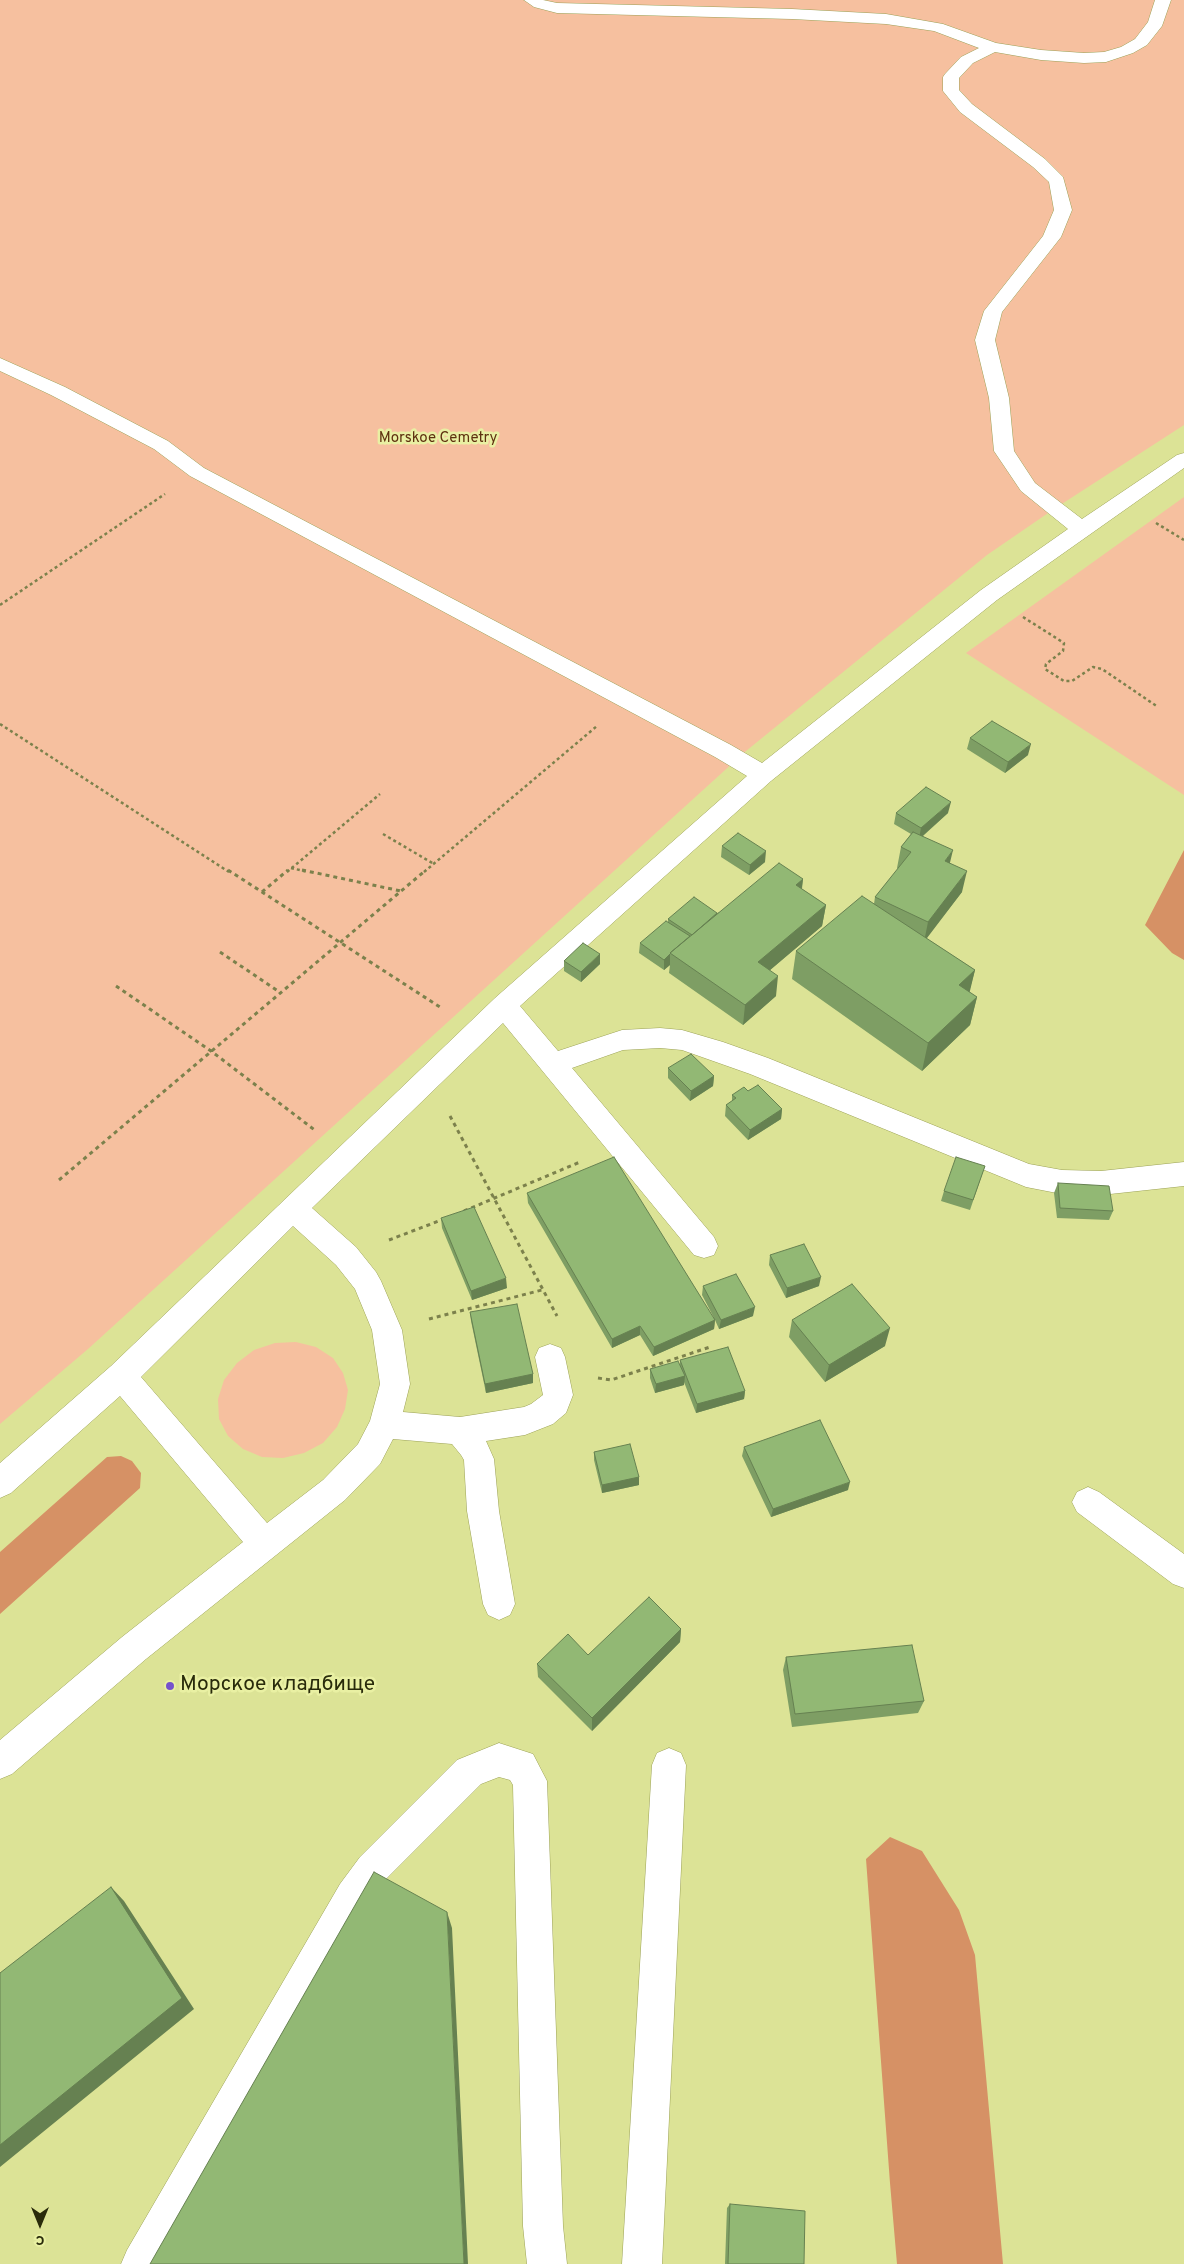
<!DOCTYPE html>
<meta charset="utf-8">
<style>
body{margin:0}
#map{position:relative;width:1184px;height:2264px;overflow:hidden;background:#dce396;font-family:Overpass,sans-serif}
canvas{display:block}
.north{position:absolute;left:15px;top:2199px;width:50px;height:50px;-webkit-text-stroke:4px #e9f0a3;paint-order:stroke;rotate:180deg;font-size:14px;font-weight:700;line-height:20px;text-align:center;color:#292b0b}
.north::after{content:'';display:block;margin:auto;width:18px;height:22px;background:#292b0b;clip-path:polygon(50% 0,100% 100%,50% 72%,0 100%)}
</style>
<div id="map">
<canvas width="1184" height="2264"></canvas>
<div class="north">С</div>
</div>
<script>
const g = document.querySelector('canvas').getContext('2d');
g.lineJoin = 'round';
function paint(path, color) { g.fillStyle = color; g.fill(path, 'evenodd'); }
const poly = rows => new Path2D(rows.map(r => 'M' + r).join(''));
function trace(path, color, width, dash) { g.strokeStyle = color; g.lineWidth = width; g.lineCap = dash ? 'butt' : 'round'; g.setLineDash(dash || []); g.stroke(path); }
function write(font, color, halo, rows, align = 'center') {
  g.font = font + ' Overpass,sans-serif'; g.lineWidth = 5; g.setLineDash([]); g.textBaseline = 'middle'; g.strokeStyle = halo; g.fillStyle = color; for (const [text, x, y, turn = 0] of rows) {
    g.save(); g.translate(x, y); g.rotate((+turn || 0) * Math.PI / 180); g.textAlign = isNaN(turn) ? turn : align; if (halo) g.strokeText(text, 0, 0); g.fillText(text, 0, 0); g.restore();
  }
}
paint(poly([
 [0,0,1184,0,1184,425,1054,509,987,555,746,751,88,1349,0,1424],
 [1184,497,1184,795,966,653],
 [296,1342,316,1347,333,1358,343,1373,348,1390,345,1409,337,1427,323,1443,304,1453,283,1458,262,1457,243,1449,228,1436,219,1419,218,1399,224,1380,237,1363,254,1350,275,1343]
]), '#f6c09f');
paint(poly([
 [1184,850,1184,960,1172,953,1145,925],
 [121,1456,132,1461,141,1473,140,1488,0,1614,0,1552,107,1457],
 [890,1837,922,1851,959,1910,975,1955,1003,2264,897,2264,890,2183,866,1859]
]), '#d69165');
const minor = poly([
 [524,0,543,0,557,3,792,9,886,14,943,24,996,43,1041,50,1084,53,1104,52,1121,47,1135,39,1148,22,1155,0,1171,0,1162,26,1147,45,1133,53,1106,62,1084,63,1041,60,995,52,973,63,959,78,959,90,972,104,1045,159,1063,177,1072,210,1061,237,1002,312,995,340,1009,398,1014,451,1035,483,1082,519,1177,455,1184,453,1184,468,997,600,771,781,520,1006,558,1051,622,1030,660,1028,682,1030,723,1042,768,1058,1029,1164,1062,1170,1101,1171,1184,1162,1184,1186,1101,1195,1062,1194,1026,1187,750,1074,682,1050,660,1048,623,1050,572,1068,714,1237,718,1246,714,1255,704,1258,694,1255,503,1023,312,1208,356,1247,376,1272,381,1281,402,1330,410,1384,403,1412,460,1417,524,1407,531,1404,543,1395,535,1357,539,1348,550,1344,561,1348,565,1357,573,1395,566,1413,553,1424,525,1435,486,1441,494,1459,499,1511,515,1604,510,1615,499,1620,488,1615,483,1604,467,1511,464,1460,461,1455,452,1444,393,1439,380,1464,345,1500,146,1659,12,1774,0,1779,0,1740,122,1637,243,1542,120,1396,11,1493,0,1498,0,1463,111,1366,495,998,747,776,715,757,190,476,154,449,51,395,0,371,0,358,65,387,168,441,204,468,731,745,762,763,981,590,1068,529,1021,491,994,451,989,398,975,340,984,311,1043,236,1054,210,1049,182,1033,167,960,112,943,91,943,77,945,74,961,57,979,48,934,31,886,24,792,19,557,13,534,7,524,0],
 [293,1226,336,1265,355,1289,372,1330,380,1384,370,1421,358,1444,323,1480,267,1523,141,1377,293,1226],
 [1088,1487,1099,1492,1184,1554,1184,1588,1173,1584,1077,1512,1072,1502,1077,1492,1088,1487],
 [499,1743,533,1754,547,1781,563,2226,567,2264,527,2264,523,2226,513,1785,510,1780,499,1777,481,1784,384,1881,366,1910,163,2264,121,2264,127,2250,340,1884,360,1857,457,1760,499,1743],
 [669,1748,681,1753,686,1765,662,2264,622,2264,652,1765,657,1753,669,1748]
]);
trace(minor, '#9ca257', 1);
trace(poly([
 [1156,523,1184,540],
 [0,605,165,494],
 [1023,617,1064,643,1063,651,1046,664,1045,669,1064,681,1072,681,1093,667,1102,669,1158,707],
 [0,724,229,872],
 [383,834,434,864],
 [291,868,308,872],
 [287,872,380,794],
 [424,872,597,726]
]), '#7c814c', 2.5, [3, 3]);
trace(poly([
 [228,870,443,1009],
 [302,870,401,891],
 [262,892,288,870],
 [220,952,281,993],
 [116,986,211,1051,316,1131],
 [450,1116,557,1316],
 [59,1180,426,870],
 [464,1211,580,1162],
 [389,1240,444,1219],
 [429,1319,542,1290],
 [598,1378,611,1380,710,1347]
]), '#7c814c', 3, [4, 4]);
paint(minor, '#fff');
paint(poly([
 [970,738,1028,755,1005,773,967,749],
 [896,813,948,813,923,836,950,863,962,892,926,938,975,970,969,992,977,997,970,1025,922,1071,792,979,796,951,874,904,875,897,898,869,897,868,901,847,911,834,894,824],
 [722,846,765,862,749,875,721,857],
 [803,879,802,889,826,905,822,926,770,970,776,996,743,1025,669,973,670,965,664,970,639,953,640,943,668,922,668,919,717,913],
 [564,961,600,964,581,982,564,971],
 [668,1068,714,1076,713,1086,690,1101,668,1078],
 [748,1091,782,1109,781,1119,748,1140,725,1116,726,1105,732,1101,732,1095],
 [985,1166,970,1210,941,1201,944,1191],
 [1058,1183,1113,1211,1109,1220,1057,1218,1054,1193],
 [527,1193,714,1318,702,1295,703,1286,753,1316,719,1329,715,1320,714,1329,653,1356,640,1335,612,1348,528,1203],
 [441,1218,507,1288,472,1300,442,1228],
 [770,1255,819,1286,786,1298,769,1265],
 [470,1312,533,1374,533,1383,486,1393,471,1321],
 [792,1320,885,1346,825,1382,789,1337],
 [680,1360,745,1391,744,1399,696,1413,684,1382,684,1385,655,1393,650,1378,650,1369,680,1364],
 [744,1447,848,1490,771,1517,742,1456],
 [594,1452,639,1477,639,1485,602,1493,594,1460],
 [681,1629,680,1642,592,1731,538,1677,537,1664,588,1655],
 [786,1657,924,1701,918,1713,792,1727,783,1670],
 [730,2204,804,2264,725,2264,727,2208]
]), '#7e9e64');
paint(poly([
 [1031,744,1028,755,1005,773,1008,762],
 [951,802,948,813,919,839,921,828],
 [953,850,948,871,945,861],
 [766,851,765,862,749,875,750,865],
 [967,871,962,892,924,942,928,922],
 [803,879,800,900,796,885],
 [826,905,822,926,756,982,758,962],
 [600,954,600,964,581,982,581,972],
 [670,954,670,965,664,970,664,960],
 [975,970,968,999,959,985],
 [778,976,776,996,743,1025,745,1005],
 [977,997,970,1025,922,1071,928,1043],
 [714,1076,713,1086,690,1101,691,1091],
 [782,1109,781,1119,748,1140,750,1130],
 [821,1277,819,1286,786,1298,787,1288],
 [506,1278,507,1288,472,1300,471,1291],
 [755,1307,753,1316,719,1329,721,1320],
 [715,1320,714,1329,653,1356,654,1347],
 [640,1326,640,1335,612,1348,612,1339],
 [890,1328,885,1346,825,1382,829,1365],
 [533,1374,533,1383,486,1393,485,1384],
 [685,1376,684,1385,655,1393,656,1384],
 [745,1391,744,1399,696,1413,697,1404],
 [639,1477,639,1485,602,1493,602,1485],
 [850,1482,848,1490,771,1517,773,1509],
 [681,1629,680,1642,592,1731,592,1718],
 [111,1887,124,1901,194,2009,0,2167,0,2145],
 [447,1912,452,1928,468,2264,464,2264]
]), '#668151');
const building = poly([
 [992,721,1031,744,1008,762,970,738,992,721],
 [926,787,951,802,921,828,896,813,926,787],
 [913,832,953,850,945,861,967,871,928,922,875,897,911,852,901,847,913,832],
 [738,833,766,851,750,865,722,846,738,833],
 [779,863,803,879,796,885,826,905,758,962,778,976,745,1005,670,953,779,863],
 [862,896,975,970,959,985,977,997,928,1043,796,951,862,896],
 [694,897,717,913,692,935,668,919,694,897],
 [666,921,690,936,670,953,671,953,664,960,640,943,666,921],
 [583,943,600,954,581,972,564,961,583,943],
 [691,1054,714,1076,691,1091,668,1068,691,1054],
 [758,1085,782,1109,750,1130,726,1105,736,1098,732,1095,744,1087,748,1091,758,1085],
 [614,1157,715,1320,654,1347,640,1326,612,1339,527,1193,614,1157],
 [956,1157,985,1166,973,1200,944,1191,956,1157],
 [1058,1183,1109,1186,1113,1211,1060,1208,1058,1183],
 [474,1207,506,1278,471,1291,441,1218,474,1207],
 [804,1244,821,1277,787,1288,770,1255,804,1244],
 [736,1274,755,1307,721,1320,703,1286,736,1274],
 [852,1284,890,1328,829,1365,792,1320,852,1284],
 [517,1304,533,1374,485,1384,470,1312,517,1304],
 [728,1347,745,1391,697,1404,680,1360,728,1347],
 [678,1361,685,1376,656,1384,650,1369,678,1361],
 [820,1420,850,1482,773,1509,744,1447,820,1420],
 [630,1444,639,1477,602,1485,594,1452,630,1444],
 [649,1597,681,1629,592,1718,537,1664,568,1634,588,1655,649,1597],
 [912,1645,924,1701,795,1714,786,1657,912,1645],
 [374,1872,447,1912,464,2264,150,2264,374,1872],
 [111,1887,182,1998,0,2145,0,1973,111,1887],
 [730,2204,805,2211,804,2264,728,2264,730,2204]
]);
paint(building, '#92b874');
trace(building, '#668151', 1);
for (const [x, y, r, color] of [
 [170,1686,5,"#7552cc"]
]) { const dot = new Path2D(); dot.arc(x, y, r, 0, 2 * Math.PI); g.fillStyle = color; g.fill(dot); trace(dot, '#e9f0a3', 2); }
write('15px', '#5f3110', '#e9f0a3', [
 ["Morskoe Cemetry",438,439]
]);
write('21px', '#292b0b', '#e9f0a3', [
 ["Морское кладбище",180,1686]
], 'left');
</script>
